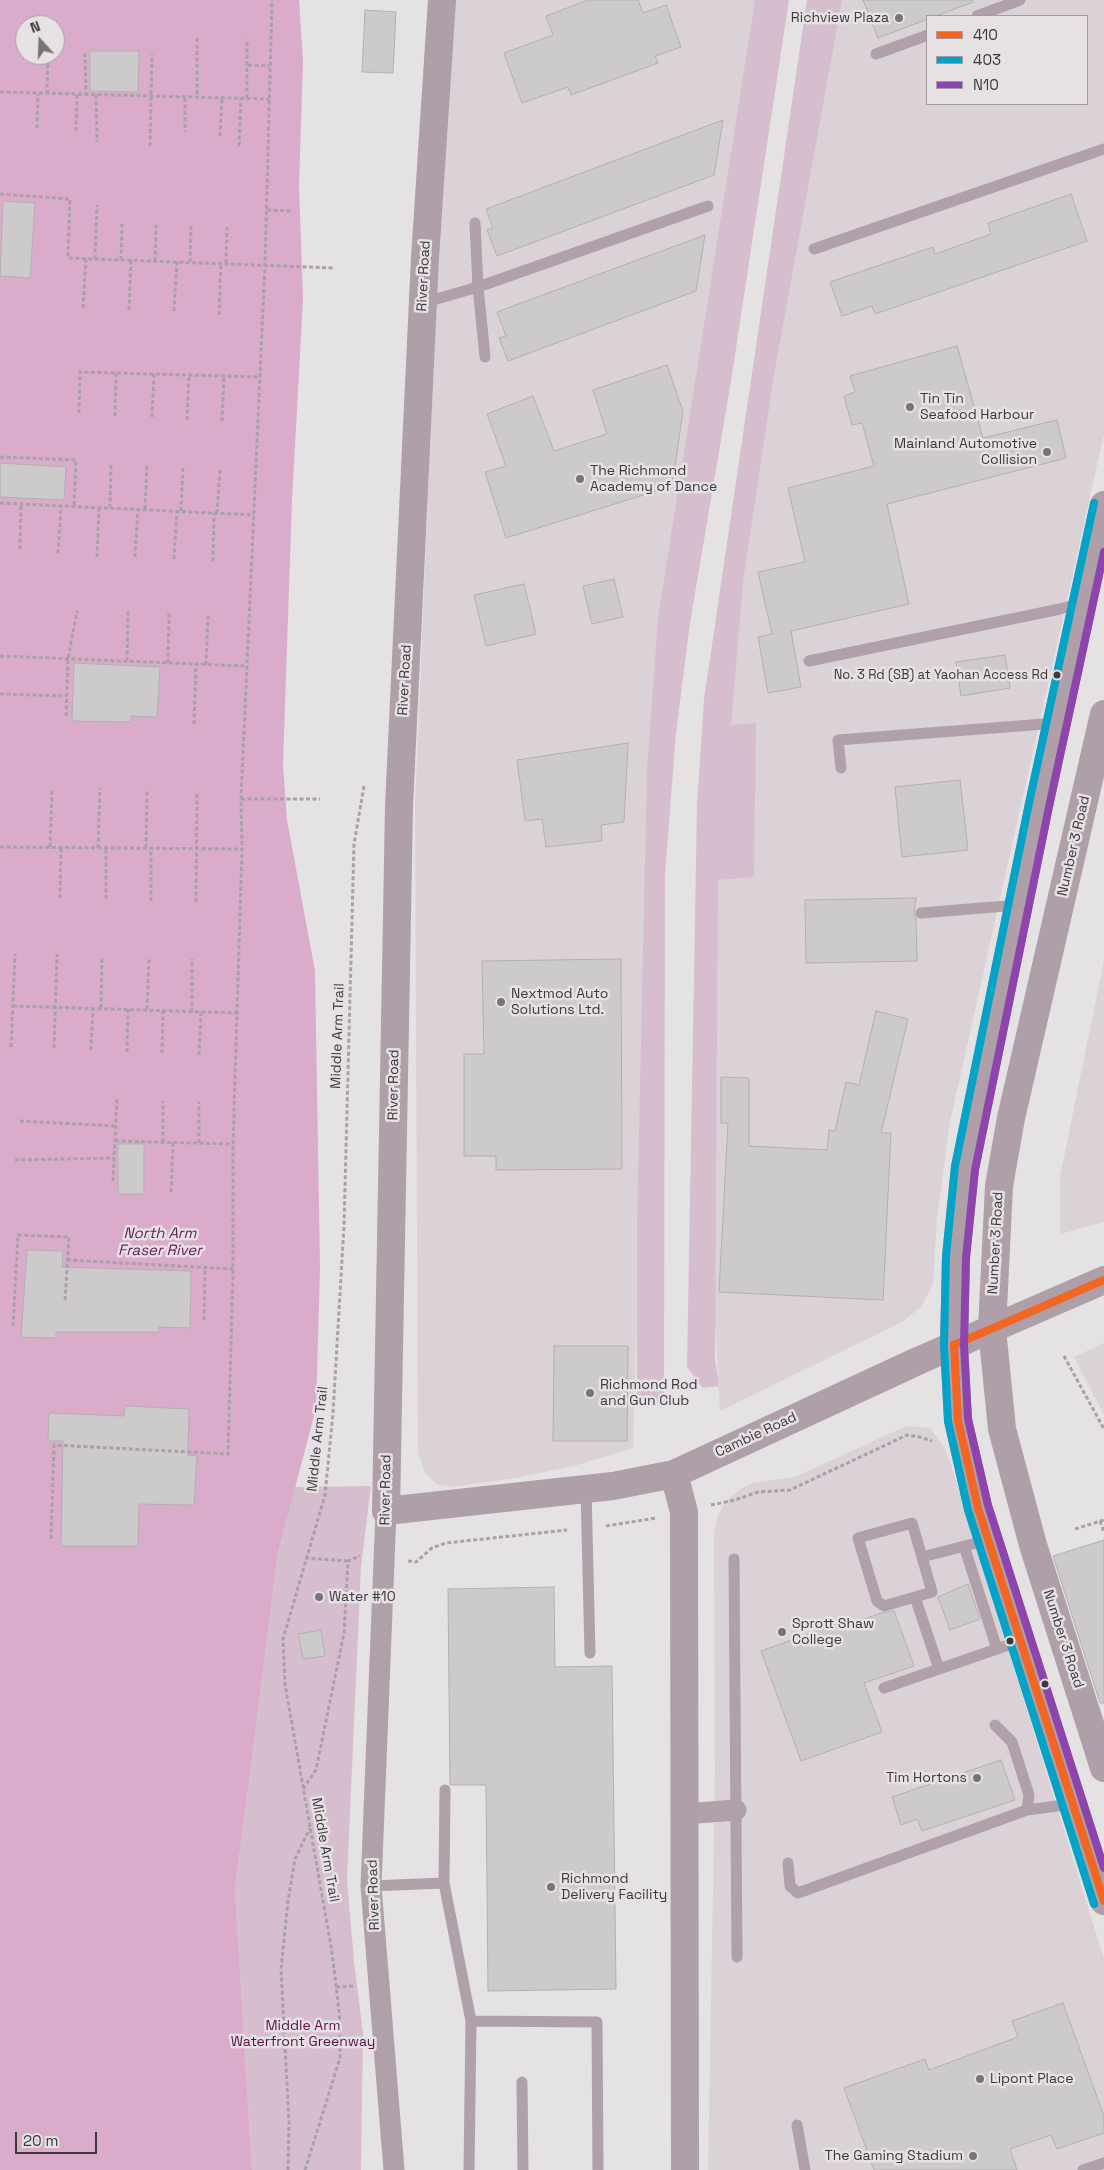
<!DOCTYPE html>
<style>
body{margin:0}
#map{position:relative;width:1104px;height:2170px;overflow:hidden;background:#e5e2e4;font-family:"Space Grotesk",sans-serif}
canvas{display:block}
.legend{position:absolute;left:926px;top:15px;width:162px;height:90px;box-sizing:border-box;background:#e6e1e4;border:1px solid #a29ea0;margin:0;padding:6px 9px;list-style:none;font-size:15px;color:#3c393b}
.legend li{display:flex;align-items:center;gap:10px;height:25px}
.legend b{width:25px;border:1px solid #a29ea0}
.north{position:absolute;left:15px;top:15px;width:50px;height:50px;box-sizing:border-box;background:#e6e1e4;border:1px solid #a29ea0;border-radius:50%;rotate:340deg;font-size:14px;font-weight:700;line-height:20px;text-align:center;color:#3c393b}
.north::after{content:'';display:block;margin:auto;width:18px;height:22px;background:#777476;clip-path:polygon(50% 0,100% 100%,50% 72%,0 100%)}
.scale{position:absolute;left:15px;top:2132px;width:82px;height:22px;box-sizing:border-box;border:2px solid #3c393b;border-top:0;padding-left:6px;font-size:15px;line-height:18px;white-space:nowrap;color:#3c393b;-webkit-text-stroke:4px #e6e1e4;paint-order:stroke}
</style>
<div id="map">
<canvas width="1104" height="2170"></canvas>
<ul class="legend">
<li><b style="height:6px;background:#f26522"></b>410</li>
<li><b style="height:6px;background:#03a3c7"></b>403</li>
<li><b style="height:6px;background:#8e44ad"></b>N10</li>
</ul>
<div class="north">N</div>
<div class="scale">20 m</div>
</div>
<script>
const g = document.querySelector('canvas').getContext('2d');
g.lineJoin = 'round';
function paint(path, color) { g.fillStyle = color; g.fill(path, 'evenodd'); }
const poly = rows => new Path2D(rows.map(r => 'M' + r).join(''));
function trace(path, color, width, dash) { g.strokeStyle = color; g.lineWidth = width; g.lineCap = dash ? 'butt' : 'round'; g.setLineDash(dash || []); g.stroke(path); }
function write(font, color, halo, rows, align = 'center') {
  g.font = font + ' "Space Grotesk",sans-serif'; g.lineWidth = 5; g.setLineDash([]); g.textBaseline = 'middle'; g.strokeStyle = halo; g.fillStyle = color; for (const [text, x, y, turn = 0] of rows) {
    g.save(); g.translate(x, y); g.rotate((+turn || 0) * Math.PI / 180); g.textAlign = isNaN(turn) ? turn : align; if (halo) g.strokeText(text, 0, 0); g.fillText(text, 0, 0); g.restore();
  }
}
paint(poly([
 [455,0,765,0,657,668,633,1448,574,1466,516,1478,453,1487,437,1484,425,1473,418,1452,415,803,437,286],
 [836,0,1104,0,1104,434,950,1122,937,1217,933,1285,921,1307,902,1322,720,1411,700,1058,734,592],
 [928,16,1088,16,1088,104,928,104],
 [1104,960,1104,1222,1060,1234,1060,1177],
 [1104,1343,1104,1415,1074,1357],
 [906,1426,930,1428,944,1447,949,1458,1104,1959,1104,2170,708,2170,715,1775,714,1533,717,1518,725,1501,742,1488,752,1483,795,1477]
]), '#dad2d7');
paint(poly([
 [755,0,789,0,731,381,690,623,676,733,665,874,664,1395,658,1403,637,1398,637,1221,647,769,658,618],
 [807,0,842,0,774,375,743,582,731,725,756,723,754,877,718,880,715,1359,719,1386,703,1388,687,1367,697,805,704,699],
 [371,1486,361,1567,347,1879,354,1961,363,2033,361,2170,252,2170,235,1890,278,1553,295,1487]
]), '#d7bece');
paint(poly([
 [0,0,299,0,303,62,299,186,303,299,292,500,283,764,287,820,315,971,320,1268,316,1408,278,1553,235,1890,252,2170,0,2170],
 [25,25,55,25,55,55,25,55]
]), '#daabca');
const building = poly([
 [588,0,638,0,643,13,666,5,681,47,655,56,658,63,571,95,568,87,522,103,504,53,553,35,546,16,588,0],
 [863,0,973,0,973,2,936,16,928,16,928,19,878,38,863,0],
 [365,10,396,12,393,73,362,72,365,10],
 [90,51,139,51,138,92,90,91,90,51],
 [723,120,714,175,497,256,487,230,493,228,486,209,723,120],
 [1071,194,1087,241,875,314,872,306,842,316,830,282,933,247,935,254,991,234,988,223,1071,194],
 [3,201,35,203,30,278,0,276,3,201],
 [705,235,696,291,508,361,499,338,506,336,497,312,705,235],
 [957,346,983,438,1057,420,1066,458,887,504,909,604,791,631,801,687,768,693,758,637,772,634,758,572,805,562,788,488,874,466,862,423,852,425,844,396,855,392,850,376,957,346],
 [667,365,683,411,672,486,506,538,485,472,506,466,487,414,533,396,554,451,607,434,593,390,667,365],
 [0,463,66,467,64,500,0,497,0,463],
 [614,579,623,617,592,624,583,586,614,579],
 [524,584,536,634,486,646,474,595,524,584],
 [1005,655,1010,688,961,696,956,662,1005,655],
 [74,663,160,667,157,717,131,716,131,722,72,721,74,663],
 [628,743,624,822,601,825,602,841,546,847,542,819,525,821,517,760,628,743],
 [960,780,968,850,902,857,895,787,960,780],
 [916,898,914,913,916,918,917,961,806,963,805,900,916,898],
 [621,959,622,1169,496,1170,496,1156,464,1156,464,1054,484,1054,482,961,621,959],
 [876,1011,908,1019,881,1133,891,1133,883,1300,719,1292,728,1123,721,1123,721,1077,749,1078,749,1146,827,1150,829,1130,835,1131,846,1082,859,1085,876,1011],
 [118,1144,144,1144,144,1194,118,1194,118,1144],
 [27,1250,63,1251,62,1267,191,1271,190,1328,159,1327,159,1332,56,1332,56,1338,21,1337,27,1250],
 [554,1346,628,1346,627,1441,553,1441,554,1346],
 [125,1406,189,1409,188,1455,197,1456,194,1505,139,1504,138,1546,61,1546,63,1441,48,1441,49,1413,124,1416,125,1406],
 [1104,1540,1104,1703,1100,1703,1053,1556,1104,1540],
 [968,1584,980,1619,950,1630,938,1597,968,1584],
 [554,1587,555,1667,612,1666,616,1989,488,1991,486,1785,450,1785,448,1589,554,1587],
 [894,1611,914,1666,864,1683,882,1732,801,1761,761,1651,842,1622,844,1626,881,1613,894,1611],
 [321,1630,325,1656,303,1659,298,1634,321,1630],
 [1001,1760,1015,1800,922,1831,917,1819,901,1825,892,1797,1001,1760],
 [1063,2003,1104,2116,1104,2133,1057,2149,1051,2135,1010,2149,1017,2170,874,2170,844,2088,925,2059,929,2070,1018,2037,1012,2021,1063,2003]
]);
paint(building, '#cccacb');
trace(building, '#b2b0b2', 1);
trace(poly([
 [197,38,197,98],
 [85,53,86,94],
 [248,65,269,66],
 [0,92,269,99],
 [47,94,48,55],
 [96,95,97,142],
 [185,98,185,132],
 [247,98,247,39],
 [37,128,38,94],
 [76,131,77,95],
 [220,136,222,98],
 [150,146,152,54],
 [239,146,241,98],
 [0,194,70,199,68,258,335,268],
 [267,210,291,211],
 [95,259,97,205],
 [121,260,122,224],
 [155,261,156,225],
 [190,262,191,226],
 [226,263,227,227],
 [83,308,86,259],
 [129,310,131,260],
 [174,311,177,262],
 [219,315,221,263],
 [79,413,80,372,260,377],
 [115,416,116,373],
 [152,417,154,374],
 [187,420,189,375],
 [222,421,224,376],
 [0,457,76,460,74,506],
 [0,503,254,515],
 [110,508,111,463],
 [145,509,147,465],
 [181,511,183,466],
 [217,513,220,468],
 [20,549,21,504],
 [58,553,61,507],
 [97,557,99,507],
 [135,557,138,509],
 [174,559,177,511],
 [213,561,214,513],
 [0,656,246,666],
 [127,661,128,611],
 [168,663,169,613],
 [206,665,208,615],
 [0,694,66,696],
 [66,716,68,659,77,611],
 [194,724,196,664],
 [241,799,320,799],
 [0,847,242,849],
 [50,847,52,789],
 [98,848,100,788],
 [146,848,147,789],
 [60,898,61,847],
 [106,899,106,848],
 [151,901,151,848],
 [196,902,197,792],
 [13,1006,237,1013],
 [101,1008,102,956],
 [147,1009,149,958],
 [192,1012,192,959],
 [11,1047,15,954],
 [54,1048,57,954],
 [91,1050,93,1008],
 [127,1052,128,1009],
 [162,1053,163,1010],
 [199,1055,201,1012],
 [20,1121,115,1126],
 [115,1141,233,1144],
 [163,1142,163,1101],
 [199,1143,199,1102],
 [15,1160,114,1158],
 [113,1181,117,1098],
 [171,1192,173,1142],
 [67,1260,233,1269],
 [204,1320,205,1268],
 [13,1326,18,1235,69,1237,65,1301],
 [1064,1356,1104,1429],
 [711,1505,735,1500,758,1492,790,1490,907,1435,920,1437,932,1441],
 [1100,1521,1104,1532],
 [606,1526,656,1518],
 [1075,1529,1104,1520],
 [51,1539,54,1445,228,1454,233,1269,233,1144,242,849,241,799,265,264,272,0],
 [305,1558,348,1561],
 [408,1561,416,1562,432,1548,446,1543,567,1530],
 [303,1789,316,1770,344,1633,348,1561,360,1556],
 [336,1987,355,1986],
 [288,2170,289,2122,281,1969,288,1901,295,1859,310,1828],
 [305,2170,340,2058,340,2020,332,1952,285,1684,283,1639,325,1495,333,1413,344,1226,354,844,364,786]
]), '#aaa1a8', 3, [4, 2.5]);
trace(poly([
 [977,16,1020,0],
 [876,54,928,35],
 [475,223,478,287,485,357],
 [814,249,1104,149],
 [423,303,478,287,708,206],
 [809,661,1060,609,1081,603],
 [841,768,838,740,1057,723],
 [921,913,1018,905],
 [586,1489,590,1653],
 [964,1546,997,1649],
 [734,1559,737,1957],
 [915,1597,932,1592,922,1557],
 [939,1669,915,1597,884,1606,877,1601,858,1538,912,1523,922,1557,988,1540],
 [884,1688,1020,1641],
 [995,1725,1012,1742,1029,1795,1027,1810],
 [788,1863,790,1886,798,1893,1027,1810,1072,1804],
 [444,1883,471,2021],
 [371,1886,444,1883,445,1790],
 [522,2082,523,2170],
 [797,2125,805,2170],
 [469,2170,471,2021,597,2022,598,2170],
 [1083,2170,1104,2163]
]), '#afa0a9', 11);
trace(poly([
 [386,1511,371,1886,394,2170],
 [684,1814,736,1810]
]), '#afa0a9', 21);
trace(poly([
 [442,0,425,258,399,806,386,1511,613,1486,674,1474,920,1360,1104,1280],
 [1104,505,1039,805,965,1168,956,1257,954,1345,958,1420,978,1508,1104,1901],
 [1104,714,1011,1118,999,1186,992,1329,1002,1429,1033,1545,1104,1768],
 [674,1474,684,1512,685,2170]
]), '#ae9fa8', 28);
trace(poly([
 [954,1345,958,1420,978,1508,1104,1901],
 [954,1345,1104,1280]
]), '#f26522', 8);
trace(poly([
 [1094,503,1029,803,955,1166,946,1256,944,1345,948,1421,968,1510,1094,1904]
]), '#03a3c7', 8);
trace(poly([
 [1104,552,1049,807,975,1170,966,1258,964,1345,968,1419,988,1505,1104,1868]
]), '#8e44ad', 8);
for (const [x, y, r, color] of [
 [899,18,5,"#777476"],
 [910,407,5,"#777476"],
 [1047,452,5,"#777476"],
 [580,479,5,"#777476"],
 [1057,675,4.5,"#3c393b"],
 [501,1002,5,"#777476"],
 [590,1393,5,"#777476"],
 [319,1597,5,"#777476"],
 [782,1632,5,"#777476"],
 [1010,1641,4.5,"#3c393b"],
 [1045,1684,4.5,"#3c393b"],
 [977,1778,5,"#777476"],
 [551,1887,5,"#777476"],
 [980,2079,5,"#777476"],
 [973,2156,5,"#777476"]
]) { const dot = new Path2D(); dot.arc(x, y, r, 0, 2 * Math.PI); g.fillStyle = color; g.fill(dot); trace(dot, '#e6e1e4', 2); }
write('13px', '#3c393b', '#e6e1e4', [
 ["No. 3 Rd (SB) at Yaohan Access Rd",1048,675]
], 'right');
write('14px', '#3c393b', '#e6e1e4', [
 ["Richview Plaza",889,18,"right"],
 ["Tin Tin",920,399],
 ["Seafood Harbour",920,415],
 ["Mainland Automotive",1037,444,"right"],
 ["Collision",1037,460,"right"],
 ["The Richmond",590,471],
 ["Academy of Dance",590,487],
 ["Nextmod Auto",511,994],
 ["Solutions Ltd.",511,1010],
 ["Richmond Rod",600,1385],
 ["and Gun Club",600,1401],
 ["Water #10",329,1597],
 ["Sprott Shaw",792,1624],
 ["College",792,1640],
 ["Tim Hortons",967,1778,"right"],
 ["Richmond",561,1879],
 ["Delivery Facility",561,1895],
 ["Lipont Place",990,2079],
 ["The Gaming Stadium",963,2156,"right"]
], 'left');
write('14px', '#3c393b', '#e6e1e4', [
 ["River Road",424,276,-87],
 ["River Road",405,680,-87],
 ["Number 3 Road",1074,846,-77],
 ["Middle Arm Trail",338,1036,-88],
 ["River Road",394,1085,-89],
 ["Number 3 Road",996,1243,-87],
 ["Cambie Road",756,1435,-25],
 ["Middle Arm Trail",318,1439,-84],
 ["River Road",386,1490,-89],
 ["Number 3 Road",1063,1639,72],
 ["Middle Arm Trail",325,1850,80],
 ["River Road",374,1895,-92]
]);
write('14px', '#5e0f4b', '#e6e1e4', [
 ["Middle Arm",303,2026],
 ["Waterfront Greenway",303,2042]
]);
write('italic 15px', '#6d2059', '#e6e1e4', [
 ["North Arm",160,1234],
 ["Fraser River",160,1251]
]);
</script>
